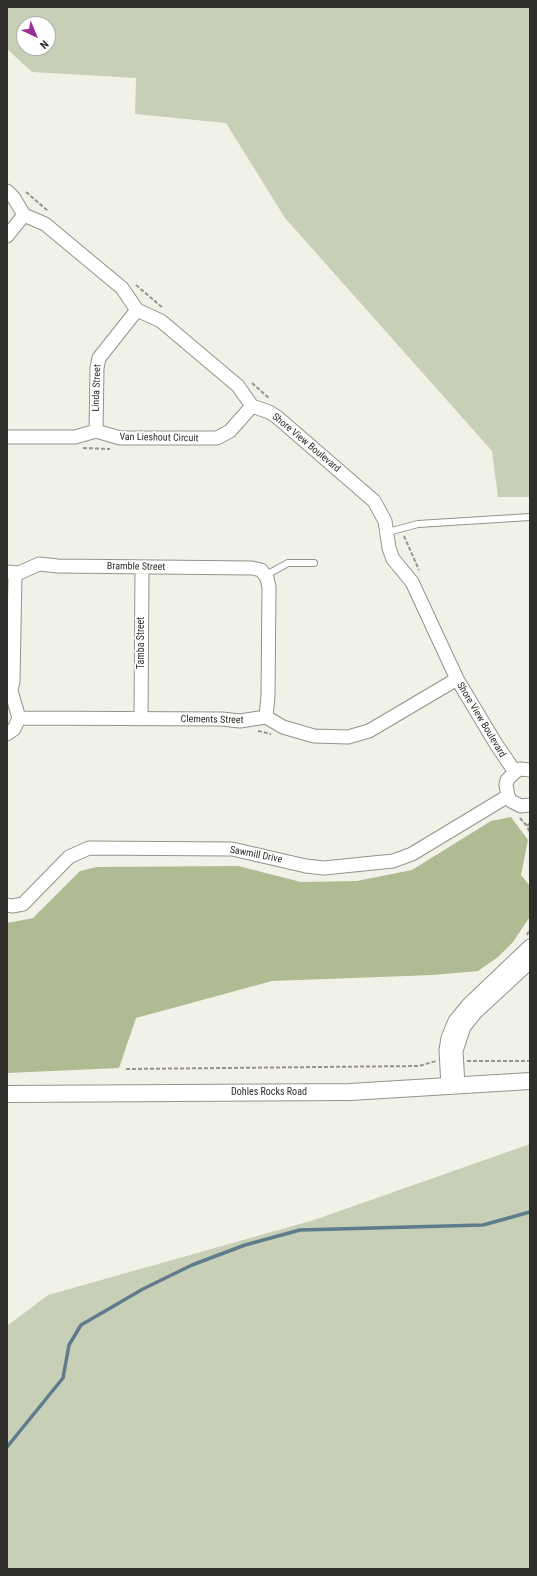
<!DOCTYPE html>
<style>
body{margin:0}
#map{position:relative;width:537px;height:1576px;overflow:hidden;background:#f2f1e7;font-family:"Roboto Condensed",sans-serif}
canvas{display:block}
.frame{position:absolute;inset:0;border:8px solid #2f2e2b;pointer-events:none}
.north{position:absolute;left:16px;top:16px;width:40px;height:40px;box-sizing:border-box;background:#fff;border:1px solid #acabaa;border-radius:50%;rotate:136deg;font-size:11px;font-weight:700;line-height:16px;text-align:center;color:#2f2e2b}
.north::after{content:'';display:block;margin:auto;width:14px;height:18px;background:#9a3093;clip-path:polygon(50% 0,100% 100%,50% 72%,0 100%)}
</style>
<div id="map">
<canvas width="537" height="1576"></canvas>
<div class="frame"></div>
<div class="north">N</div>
</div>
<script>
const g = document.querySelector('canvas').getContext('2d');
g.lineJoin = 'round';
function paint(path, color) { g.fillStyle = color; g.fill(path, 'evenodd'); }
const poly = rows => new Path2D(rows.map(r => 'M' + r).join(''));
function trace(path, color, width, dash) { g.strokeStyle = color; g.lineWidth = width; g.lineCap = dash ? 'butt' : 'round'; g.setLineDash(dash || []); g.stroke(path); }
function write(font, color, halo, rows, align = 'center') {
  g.font = font + ' "Roboto Condensed",sans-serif'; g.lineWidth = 3.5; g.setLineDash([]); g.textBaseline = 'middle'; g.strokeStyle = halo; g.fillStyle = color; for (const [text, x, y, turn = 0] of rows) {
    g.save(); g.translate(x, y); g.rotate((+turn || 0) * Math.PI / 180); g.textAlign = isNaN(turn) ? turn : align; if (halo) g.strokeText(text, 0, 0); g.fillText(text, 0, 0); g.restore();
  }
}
paint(poly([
 [7,7,530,7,530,497,498,497,492,451,285,218,226,123,135,114,136,78,32,72,7,49],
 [24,24,48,24,48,48,24,48],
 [530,1144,530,1569,7,1569,7,1326,48,1295,314,1220]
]), '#c7d0b6');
paint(poly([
 [511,817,528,840,521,875,530,886,529,918,513,942,498,957,478,971,433,975,272,981,136,1018,119,1068,7,1073,7,923,33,918,80,871,97,867,238,866,301,882,357,881,412,870,491,821]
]), '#afbb93');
trace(poly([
 [7,1447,63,1378,69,1345,81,1325,143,1289,192,1265,245,1245,300,1230,483,1225,530,1212]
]), '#607c8c', 3.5);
const service = poly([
 [388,532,418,524,530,517],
 [266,575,288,563,314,563]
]);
const minor = poly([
 [7,191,14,198,24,215,45,224,122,288,137,310,161,321,238,386,252,406,269,412,277,417,374,501,385,521,389,548,393,559,412,582,457,679,496,744,515,772],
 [7,236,24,215],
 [96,431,97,368,99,358,137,310],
 [7,437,75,437,96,431,120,438,217,438,230,431,252,406],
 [7,572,19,573,39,564,58,566,252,568,261,570,267,578,269,587,268,696,266,717],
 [19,718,222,719,240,721,266,717,283,727,314,736,348,737,369,731,457,679],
 [141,719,142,567],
 [7,734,14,729,19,718,11,691,13,681,15,574],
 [530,770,520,769,515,772,507,780,506,785,508,796,511,801,521,806,530,805],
 [7,905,12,906,23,904,69,857,89,848,232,849,306,866,324,868,393,861,412,854,508,796],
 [448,1086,446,1050,448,1038,455,1021,468,1005,530,946],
 [458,1086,456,1051,464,1027,475,1013,530,962]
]);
const tertiary = poly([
 [7,1094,350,1092,530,1081]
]);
trace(service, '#94938a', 8);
trace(minor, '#94938a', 15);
trace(tertiary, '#94938a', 18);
trace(poly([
 [26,192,48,211],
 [136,285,163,308],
 [252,383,270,399],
 [83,448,110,449],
 [404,536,419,570],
 [258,731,271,734],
 [520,818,527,826],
 [530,823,527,826,530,833],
 [527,935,530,929],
 [467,1061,530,1061],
 [126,1069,419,1066,436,1061]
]), '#95948d', 2, [4, 2]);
trace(service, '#fff', 6);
trace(minor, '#fff', 13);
trace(tertiary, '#fff', 16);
write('10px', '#2f2e2b', '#fff', [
 ["Linda Street",97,388,-88],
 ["Van Lieshout Circuit",159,438,1],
 ["Shore View Boulevard",306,443,40],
 ["Bramble Street",136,567,1],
 ["Tamba Street",141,643,-90],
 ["Clements Street",212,720,1],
 ["Shore View Boulevard",481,720,59],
 ["Sawmill Drive",256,855,11],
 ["Dohles Rocks Road",269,1092]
]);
</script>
